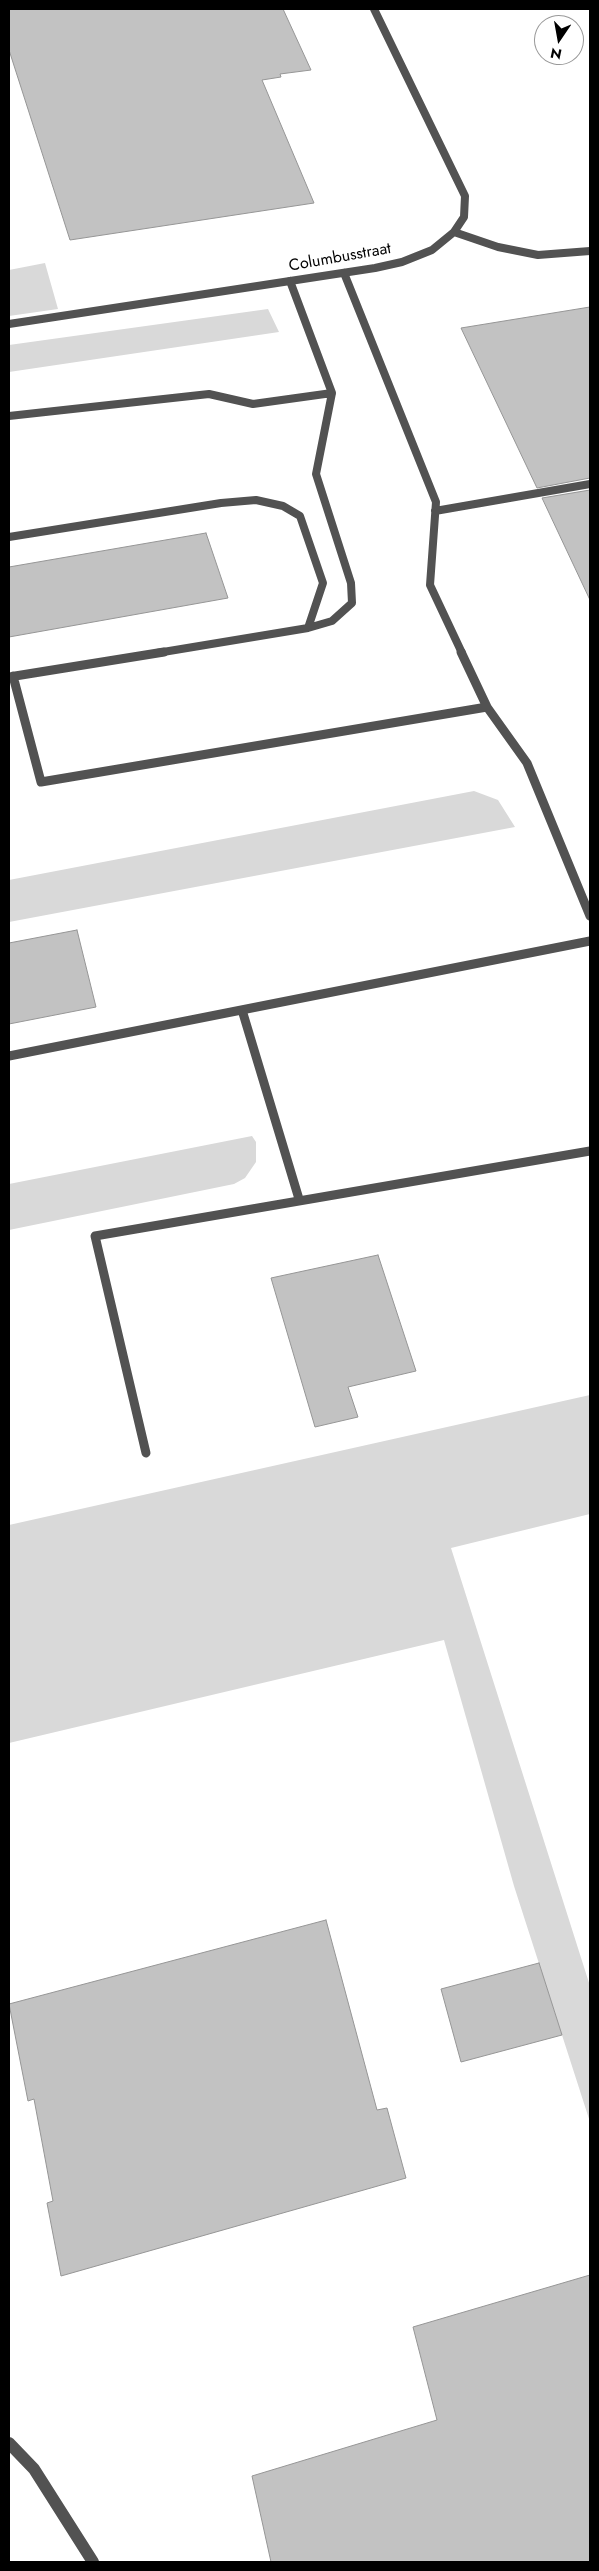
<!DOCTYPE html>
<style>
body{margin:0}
#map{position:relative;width:599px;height:2571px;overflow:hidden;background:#fff;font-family:Jost,sans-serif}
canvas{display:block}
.frame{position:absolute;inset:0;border:10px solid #000;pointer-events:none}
.north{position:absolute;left:534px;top:15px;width:50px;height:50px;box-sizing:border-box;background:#fff;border:1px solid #999;border-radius:50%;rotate:192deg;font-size:14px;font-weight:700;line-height:20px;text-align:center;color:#000}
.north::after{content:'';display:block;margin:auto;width:18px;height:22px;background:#000;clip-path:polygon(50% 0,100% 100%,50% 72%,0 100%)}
</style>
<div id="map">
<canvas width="599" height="2571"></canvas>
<div class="frame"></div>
<div class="north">N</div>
</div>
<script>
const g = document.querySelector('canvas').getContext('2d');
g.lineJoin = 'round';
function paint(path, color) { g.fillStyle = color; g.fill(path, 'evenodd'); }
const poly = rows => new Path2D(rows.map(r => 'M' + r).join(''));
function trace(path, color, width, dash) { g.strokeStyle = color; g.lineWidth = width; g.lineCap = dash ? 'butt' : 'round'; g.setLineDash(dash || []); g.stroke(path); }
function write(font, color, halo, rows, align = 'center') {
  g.font = font + ' Jost,sans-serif'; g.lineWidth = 4; g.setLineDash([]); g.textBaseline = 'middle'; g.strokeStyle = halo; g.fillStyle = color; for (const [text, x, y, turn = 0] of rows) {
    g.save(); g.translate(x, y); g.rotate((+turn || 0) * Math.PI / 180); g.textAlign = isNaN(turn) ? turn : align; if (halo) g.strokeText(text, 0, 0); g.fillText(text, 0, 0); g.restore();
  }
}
paint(poly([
 [45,263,58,309,9,316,9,270],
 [268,309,279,332,9,372,9,345],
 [474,791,498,800,515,827,9,922,9,880],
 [252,1136,256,1142,256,1162,245,1178,234,1184,9,1230,9,1184],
 [590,1395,590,1514,451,1548,590,1986,590,2122,514,1886,444,1640,9,1743,9,1525]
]), '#d9d9d9');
const building = poly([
 [9,9,283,9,311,70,280,74,281,77,262,80,314,203,70,240,9,50,9,9],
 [590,307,590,478,537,488,461,328,590,307],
 [590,490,590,600,542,498,590,490],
 [206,533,228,598,9,637,9,567,206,533],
 [77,930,96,1007,9,1024,9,943,77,930],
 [378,1255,416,1371,348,1387,358,1417,315,1427,271,1278,378,1255],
 [326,1920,377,2110,387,2108,406,2178,61,2276,47,2203,53,2201,34,2099,28,2101,9,2004,326,1920],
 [539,1963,562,2035,461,2062,441,1989,539,1963],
 [590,2275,590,2562,271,2562,252,2476,437,2420,413,2327,590,2275]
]);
paint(building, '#c2c2c2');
trace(building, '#969696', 1);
trace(poly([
 [344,273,436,502,430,585,462,653],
 [9,416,209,394,253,404,332,393],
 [435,511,590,484],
 [9,537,221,503,256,500,283,506,300,516,323,583,308,628],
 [157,653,308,628,332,621,352,603,351,583,316,474,332,393,290,281]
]), '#525252', 8);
trace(poly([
 [13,676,41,782,487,707,461,652],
 [9,677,164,652],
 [487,707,527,763,590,916],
 [242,1010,299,1199],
 [9,1056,590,941],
 [146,1453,95,1236,590,1151]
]), '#525252', 9);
trace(poly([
 [454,232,498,247,538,255,590,251],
 [9,324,375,268,402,262,432,250,454,232,464,217,465,196,374,9]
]), '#525252', 8);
trace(poly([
 [9,2443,34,2469,93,2562]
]), '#525252', 12);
write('16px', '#000', '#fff', [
 ["Columbusstraat",340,258,-10]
]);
</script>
